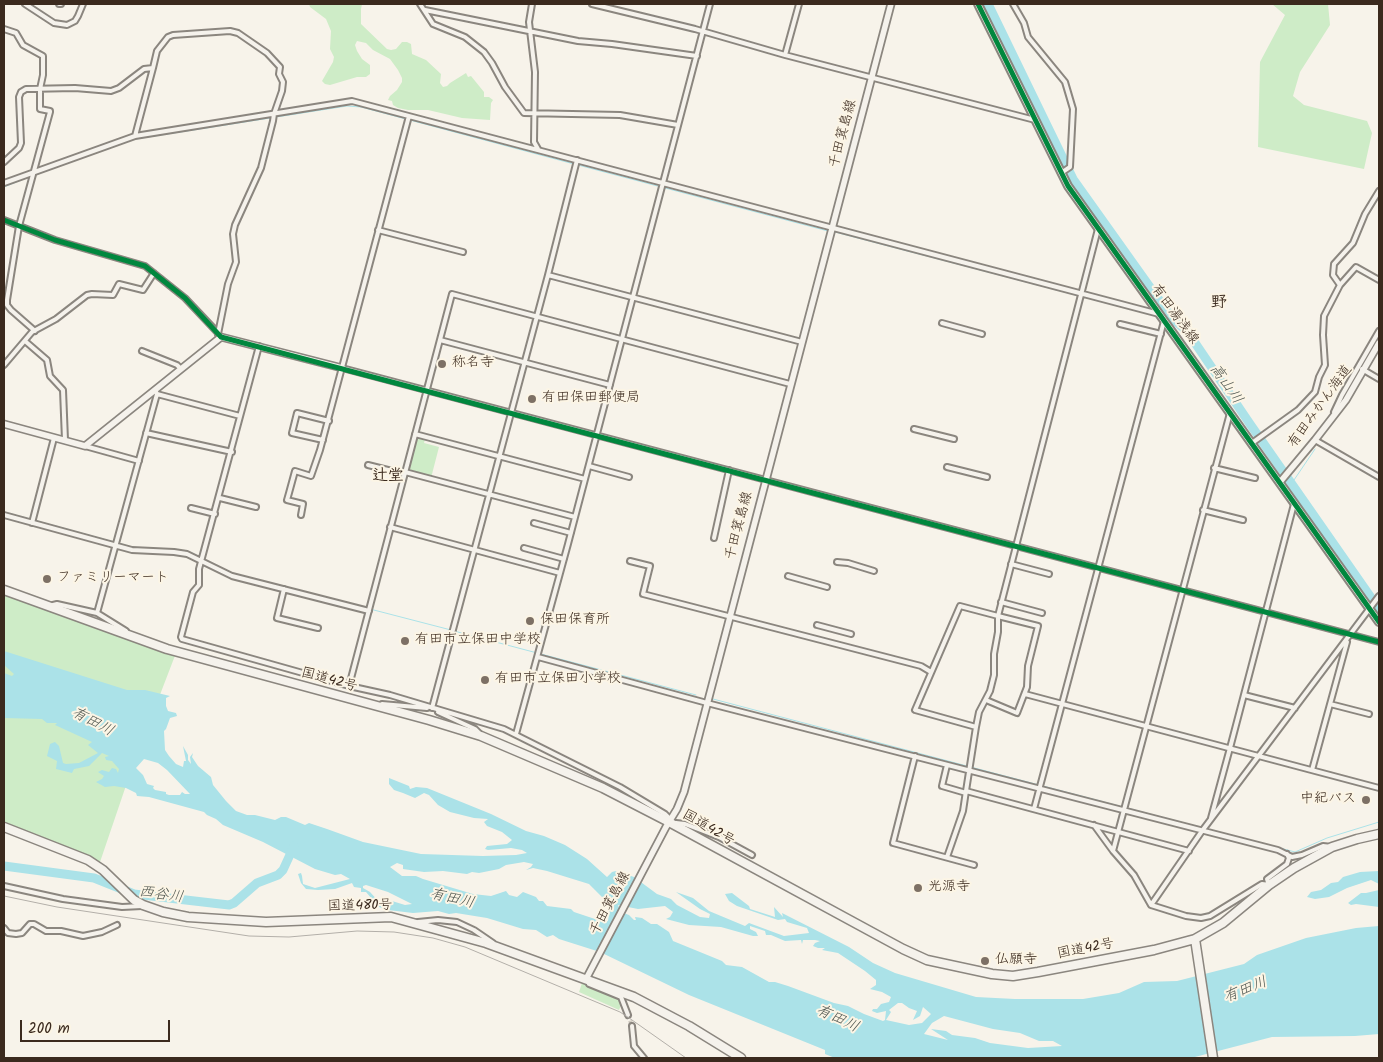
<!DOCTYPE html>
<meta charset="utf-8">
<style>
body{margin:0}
#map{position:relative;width:1383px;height:1062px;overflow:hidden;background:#f7f3ea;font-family:Kalam,sans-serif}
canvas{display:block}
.frame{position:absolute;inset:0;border:5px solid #3b2a1e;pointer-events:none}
.scale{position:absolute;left:20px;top:1020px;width:150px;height:22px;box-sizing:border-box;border:2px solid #3b2a1e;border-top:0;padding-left:6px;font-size:15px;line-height:18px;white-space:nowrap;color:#3b2a1e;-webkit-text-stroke:4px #fcf5e5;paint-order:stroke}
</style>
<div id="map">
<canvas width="1383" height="1062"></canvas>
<div class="frame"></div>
<div class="scale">200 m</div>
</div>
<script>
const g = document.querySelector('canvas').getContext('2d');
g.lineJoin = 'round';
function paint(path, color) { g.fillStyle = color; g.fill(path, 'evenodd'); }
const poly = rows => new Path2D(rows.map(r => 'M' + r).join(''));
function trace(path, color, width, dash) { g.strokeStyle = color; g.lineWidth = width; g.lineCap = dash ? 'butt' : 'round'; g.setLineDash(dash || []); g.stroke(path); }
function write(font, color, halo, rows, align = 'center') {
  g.font = font + ' Kalam,"Klee One",sans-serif'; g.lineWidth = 4; g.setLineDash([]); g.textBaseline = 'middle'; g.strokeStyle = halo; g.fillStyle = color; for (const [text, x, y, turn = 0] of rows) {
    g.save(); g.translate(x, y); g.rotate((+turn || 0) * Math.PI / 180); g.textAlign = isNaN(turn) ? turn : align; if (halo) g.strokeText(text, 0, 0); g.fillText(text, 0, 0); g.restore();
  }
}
paint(poly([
 [309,4,362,4,361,9,361,24,387,49,391,50,396,49,402,42,407,42,411,44,412,54,426,60,441,74,440,83,443,87,447,86,450,83,466,73,468,77,471,76,484,92,484,97,489,97,493,100,491,103,490,120,462,118,428,110,408,110,398,108,393,105,392,101,388,100,390,96,397,90,402,82,402,78,398,70,390,59,373,50,366,43,357,41,355,45,357,51,362,59,370,65,370,74,366,77,357,77,330,85,325,84,322,81,333,62,334,57,330,49,331,31,326,19,310,7],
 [1272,4,1328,4,1330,25,1300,72,1293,96,1304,105,1367,121,1372,133,1364,169,1258,147,1260,62,1285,15],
 [417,437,425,439,424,443,439,447,431,478,407,470],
 [4,592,176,653,133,765,100,862,87,855,4,824],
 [582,983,620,999,621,1005,619,1010,579,992]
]), '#ceecc7');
paint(poly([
 [4,651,127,690,145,690,170,696,166,698,166,706,168,711,176,713,177,716,170,718,166,729,164,731,165,750,169,756,176,764,183,767,184,761,186,761,183,746,188,755,188,760,191,764,190,757,193,753,192,757,198,766,211,777,213,785,226,801,236,811,247,815,255,815,275,820,281,817,286,817,305,825,309,823,327,829,363,842,421,854,483,856,516,855,527,853,522,850,511,848,488,850,485,849,487,846,507,844,512,840,502,832,487,826,484,822,488,819,474,818,450,812,438,805,429,795,424,793,415,798,403,793,394,790,389,784,389,778,409,786,410,789,416,787,427,788,491,814,526,831,544,836,565,845,587,859,607,877,612,872,616,871,634,877,657,894,671,899,677,905,700,917,709,918,710,914,700,909,676,892,693,898,709,911,745,926,749,923,784,936,809,933,807,928,787,922,785,919,778,920,737,906,729,901,725,894,732,893,749,906,750,909,775,917,774,907,783,917,782,913,849,947,873,963,895,973,976,997,1015,999,1083,999,1119,993,1144,982,1177,981,1244,964,1257,955,1306,938,1356,928,1379,926,1379,1034,1355,1036,1272,1037,1191,1058,835,1058,825,1054,825,1050,689,995,600,952,559,939,553,935,547,937,536,930,523,929,487,918,456,913,449,914,438,911,413,913,388,910,376,906,372,899,366,892,361,892,361,888,354,887,352,883,335,889,318,890,306,889,301,883,298,874,301,873,302,876,303,884,315,888,350,879,341,874,335,875,315,869,263,842,223,825,216,819,207,815,204,812,149,797,137,796,136,793,126,788,114,786,105,787,96,782,102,779,104,776,98,772,102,770,109,772,112,768,116,769,118,773,119,769,112,761,106,760,105,757,109,756,102,753,89,766,74,769,72,773,56,769,57,761,47,756,50,744,55,742,59,746,63,763,66,764,79,763,98,753,88,745,92,742,55,725,57,723,47,723,42,719,4,718,4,673,12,676,14,674,4,665],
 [144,759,158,763,167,770,190,794,185,794,182,792,180,795,169,795,166,794,166,792,155,790,153,788,154,786,147,784,143,775,136,768],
 [524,862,533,864,531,867,526,870,533,868,547,871,589,884,602,897,610,907,608,921,601,921,574,912,571,909,547,906,543,901,539,901,536,897,523,892,517,897,509,895,506,891,491,896,473,894,423,879,416,876,402,876,390,867,397,863,403,865,403,869,424,872,443,871,467,874,472,872,479,873,499,869,506,865],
 [366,885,388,892,412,904,405,905,392,901,386,904,381,904,370,892,363,888,363,886],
 [618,905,638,909,665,906,673,912,670,917,666,919,689,925,721,927,753,936,758,936,756,932,750,929,750,926,765,931,766,935,771,935,785,941,801,940,802,944,803,940,815,940,820,941,815,943,813,946,818,948,825,948,822,950,838,953,865,971,876,980,876,985,870,989,882,992,891,997,889,1002,881,1004,877,1009,873,1009,872,1011,877,1013,886,1011,885,1020,883,1021,864,1014,848,1006,834,1003,788,986,775,982,769,982,742,967,726,965,722,961,673,941,669,932,657,924,651,924,642,918,635,917,636,920,634,920,629,915,621,912],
 [898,1003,902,1003,909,1008,917,1011,913,1020,920,1016,923,1007,931,1014,922,1023,909,1025,886,1020,891,1012,889,1010],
 [944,1016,993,1029,1020,1033,1039,1041,1053,1041,1062,1046,1028,1048,990,1043,975,1038,952,1035,946,1031,931,1029,948,1040,924,1034,932,1023],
 [1379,871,1379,884,1371,880,1347,888,1329,897,1315,899,1307,897,1311,892,1321,890,1331,883,1338,882,1343,877,1360,872],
 [1379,890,1379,907,1356,904,1351,905,1348,903,1361,893,1366,893]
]), '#abe2e8');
trace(poly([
 [129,140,347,106,361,107,574,164],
 [578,165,828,231],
 [35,175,123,142],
 [4,187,31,176],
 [835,232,1156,316],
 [1168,318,1172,318],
 [1345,396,1379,336],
 [1292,483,1315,449],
 [4,512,114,542],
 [118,543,135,548,169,549,183,551,192,553,231,573,451,630],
 [454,631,696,695],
 [713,699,1039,785],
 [1043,786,1123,807],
 [1127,808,1295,852,1327,838,1379,822]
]), '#abe2e8', 1);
trace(poly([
 [988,4,1073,179,1172,318,1187,331,1250,424,1379,609],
 [4,866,94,878,134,894,229,905,234,903,257,883,278,875,283,870,294,846]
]), '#abe2e8', 9);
trace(poly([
 [628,1015,632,1026]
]), '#d1cbc1', 4, [4, 2]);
const street = poly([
 [25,4,54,23,67,25,75,21,78,16,83,4],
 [59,4,61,4],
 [420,4,433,24,465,37,484,52,492,63,505,87,524,113,620,115,678,125],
 [532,4,529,22,535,72,534,142,538,149],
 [592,4,695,29,785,55,1035,120],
 [1013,4,1024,23,1028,37,1065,82,1073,109,1070,167,1061,173],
 [425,10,578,41,612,44,697,56],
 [4,29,16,33,23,45,43,56,43,75,40,89,40,109,50,111,50,112,19,226,7,300,7,305,11,310,35,331],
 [785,55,799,4],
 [135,136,153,68],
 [4,162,19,148,21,143,19,97,21,92,26,89,75,88,111,91,119,88,144,69,153,68,157,51,168,37,173,35,230,31,238,33,267,53,280,67,279,74,283,82,282,91,274,114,273,121,261,168,235,225,233,234,236,262,228,284,218,334],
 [4,183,135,136,352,101,1159,314],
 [4,220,55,240,145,266,185,298,218,333],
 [1098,229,998,616,960,606,915,710,976,727,966,791,1189,851],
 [378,230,463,252],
 [548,275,802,342],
 [1340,285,1333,275,1334,264,1353,243,1365,214,1379,191],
 [942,323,982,334],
 [1120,324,1161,334],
 [440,340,610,385],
 [25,341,47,360,50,376,63,390,65,440],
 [259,346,199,569,199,585,193,592,181,637,182,639,349,686,390,695,504,729,620,787,665,814,671,820],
 [142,351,177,365,181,369],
 [4,365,32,332,56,319,87,295,92,294,113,295,119,284,143,290,154,273],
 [342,368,1379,642],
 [1362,369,1379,379],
 [157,394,240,416],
 [1334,412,1342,395,1379,331],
 [1230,413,1113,851,1134,875,1151,905,1186,916,1201,918,1210,916,1262,884,1269,885,1267,879,1287,864,1289,858,1287,854],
 [914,429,954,439],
 [146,433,232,452],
 [415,434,585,479],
 [323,440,292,433,297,413,329,421],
 [1315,440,1379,477],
 [1252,443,1298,410,1315,392,1319,377,1325,365,1323,335,1324,316,1340,285,1356,267,1379,280],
 [85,446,139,461],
 [368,465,404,474],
 [589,466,629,477],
 [947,467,987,477],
 [1214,468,1255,478],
 [405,472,575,517],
 [220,498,256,507],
 [191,508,215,514],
 [1203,510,1243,520],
 [4,515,132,550,174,552,187,554,232,576,369,611],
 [301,515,303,504,287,500,289,493,295,471,311,476,320,450,409,116],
 [32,523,54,438],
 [534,523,571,533],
 [390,527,560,573],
 [714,538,729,470],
 [524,548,564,559],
 [630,561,650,566,643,594,921,666,931,672],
 [837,562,848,563,874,571],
 [1011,564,1049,574],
 [788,576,827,587],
 [284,589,277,618,318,628],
 [1001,602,1042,613],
 [51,608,53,605,57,604,97,613,126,631],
 [97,613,157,394,155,390],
 [817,625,851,634],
 [538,657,707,703,1278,850,1292,857,1302,855,1323,846,1332,847],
 [349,686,452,294,790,384],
 [1025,694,1379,788],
 [1244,695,1295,708],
 [382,704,427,708],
 [1330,704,1369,714],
 [432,708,548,275,577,160],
 [438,712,475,729,480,734],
 [976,727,979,712,990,691,994,675,994,654,998,632,998,616,1038,626,1028,666,1027,687,1017,713,986,700],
 [516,734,568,544,710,4],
 [1230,748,1294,504],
 [915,756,893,843,974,865],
 [947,765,942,786,966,793],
 [1312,770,1347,642],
 [1034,809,1164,321],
 [1211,818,1230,748],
 [676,823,685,824,719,837,752,855],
 [1094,825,1113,851],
 [947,857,963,811,966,791],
 [4,886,63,899,122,907,142,906],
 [1151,905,1202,831,1379,596],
 [418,922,438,920,457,922,474,930,493,943],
 [4,928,8,933,16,934,22,933,30,924,34,924,46,931,61,931,83,936,102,932,117,925],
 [588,981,589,984,621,997,628,1015],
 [632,1026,634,1046,644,1058]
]);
const secondary = poly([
 [4,424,85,446,221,337,342,368],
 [1280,482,1315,440,1346,400,1379,343],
 [586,979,666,827,677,809,684,792,891,4]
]);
const primary = poly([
 [978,4,1068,186,1379,622]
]);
const highway = poly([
 [4,590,167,649,429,720,481,736,603,788,669,822,903,949,927,960,992,974,1013,976,1038,972,1154,950,1195,939,1223,923,1269,885,1294,868,1332,847,1357,839,1379,834],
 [4,827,88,860,103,870,134,900,143,905,163,912,188,917,266,922,391,917,486,943,634,997,689,1026,741,1058],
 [1195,939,1213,1058]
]);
trace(street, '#8b867f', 8);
trace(secondary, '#8b867f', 9);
trace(primary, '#8b867f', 10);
trace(highway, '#8b867f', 11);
trace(street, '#f5f2ec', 4);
trace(secondary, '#f5f2ec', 5.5);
trace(primary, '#f5f2ec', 6);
trace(highway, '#f5f2ec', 8);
trace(poly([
 [4,896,57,907,249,936,289,937,357,931,394,932,433,938,465,947,620,1012,632,1020,686,1058]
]), '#b3afa9', 1);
trace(poly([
 [978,4,1068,186,1379,622],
 [4,220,55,240,145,266,185,298,221,337,1379,642]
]), '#00873e', 5);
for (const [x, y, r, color] of [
 [442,364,5,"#7d7065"],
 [532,399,5,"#7d7065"],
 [47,579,5,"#7d7065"],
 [530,621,5,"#7d7065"],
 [405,641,5,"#7d7065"],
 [485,680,5,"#7d7065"],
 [1366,800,5,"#7d7065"],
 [918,888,5,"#7d7065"],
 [985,961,5,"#7d7065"]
]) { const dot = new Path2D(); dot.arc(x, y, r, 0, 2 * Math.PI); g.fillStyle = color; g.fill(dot); trace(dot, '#fcf5e5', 2); }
write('14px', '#3b2a1e', '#fcf5e5', [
 ["千田箕島線",844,134,-75],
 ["有田湯浅線",1174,315,54],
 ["有田みかん海道",1321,407,-54],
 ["千田箕島線",740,526,-75],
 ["国道42号",329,681,15],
 ["国道42号",708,829,30],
 ["千田箕島線",611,904,-62],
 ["国道480号",360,907,-1],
 ["国道42号",1086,950,-11]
]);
write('14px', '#3b2a1e', '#fcf5e5', [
 ["称名寺",452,364],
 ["有田保田郵便局",542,399],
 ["ファミリーマート",57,579],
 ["保田保育所",540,621],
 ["有田市立保田中学校",415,641],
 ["有田市立保田小学校",495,680],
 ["中紀バス",1356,800,"right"],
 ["光源寺",928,888],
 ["仏願寺",995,961]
], 'left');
write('italic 15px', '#4f5650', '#fcf5e5', [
 ["高山川",1225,385,55],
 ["有田川",92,723,28],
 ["西谷川",161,896,8],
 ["有田川",452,900,13],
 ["有田川",1246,991,-22],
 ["有田川",837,1020,25]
]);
write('bold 16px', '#3b2a1e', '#fcf5e5', [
 ["野",1219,304],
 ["辻堂",388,477]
]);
</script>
